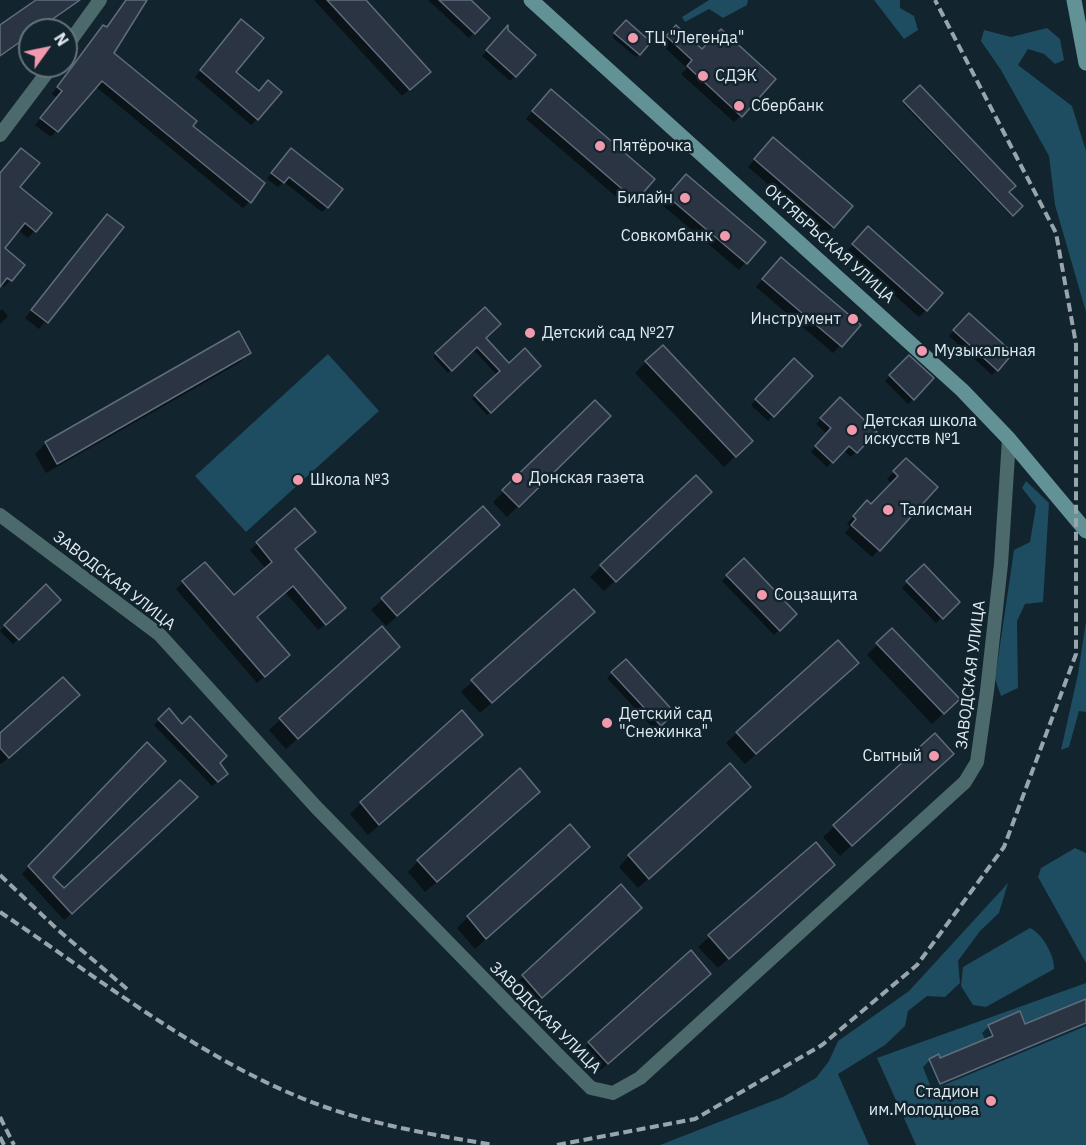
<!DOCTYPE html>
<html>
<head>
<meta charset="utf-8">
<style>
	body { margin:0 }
	#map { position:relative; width:1086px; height:1145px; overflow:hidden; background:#12242d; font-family:"IBM Plex Sans",sans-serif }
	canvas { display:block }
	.north { position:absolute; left:18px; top:18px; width:60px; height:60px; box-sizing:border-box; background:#12242d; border:2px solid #64747b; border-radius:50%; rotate:57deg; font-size:16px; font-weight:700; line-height:24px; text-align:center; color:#e0ebf1 }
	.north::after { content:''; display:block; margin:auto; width:21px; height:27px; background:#f29aad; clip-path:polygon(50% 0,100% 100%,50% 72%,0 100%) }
</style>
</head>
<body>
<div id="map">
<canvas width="1086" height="1145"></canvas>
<div class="north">N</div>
</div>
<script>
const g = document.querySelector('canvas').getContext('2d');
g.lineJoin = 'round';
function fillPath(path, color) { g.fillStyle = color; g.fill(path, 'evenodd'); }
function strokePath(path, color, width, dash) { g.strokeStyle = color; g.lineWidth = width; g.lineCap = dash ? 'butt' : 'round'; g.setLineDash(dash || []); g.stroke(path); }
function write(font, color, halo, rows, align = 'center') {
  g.font = font + ' "IBM Plex Sans",sans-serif'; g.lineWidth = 5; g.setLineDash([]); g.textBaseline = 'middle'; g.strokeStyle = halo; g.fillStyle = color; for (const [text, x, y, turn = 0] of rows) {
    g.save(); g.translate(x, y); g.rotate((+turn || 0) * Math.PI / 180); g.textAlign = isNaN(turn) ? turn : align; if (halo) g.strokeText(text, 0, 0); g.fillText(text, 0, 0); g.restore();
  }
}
const green = new Path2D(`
	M709,0H748L747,5L723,18L709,9L685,22L682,17Z
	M874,0H900V8L914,16L918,30L904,39Z
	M1047,28L1060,39L1064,60L1055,64L1044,54L1028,49L1018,65L1072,106L1086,151V312L1055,205L1049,156L1001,70L981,41L984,30L1011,37Z
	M328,354L379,411L246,532L195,476Z
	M1026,481L1049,503L1043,602L1025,604L1017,621L1018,688L1001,696L995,679L1014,550L1030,542L1036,506L1022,488Z
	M1086,621V712L1079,711L1069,747L1061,750L1078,674Z
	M1075,848L1086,853V963L1038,877L1041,868Z
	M1008,883L999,913L980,931L958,961L960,983L945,997L927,996L908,1011L905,1026L885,1045L838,1074L869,1145H660L783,1097L816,1078L829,1061L838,1041L909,991Z
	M1030,928C1042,933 1055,956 1054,969L986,1007L973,1005L961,986L963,967Z
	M1086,983V1145H916L877,1058Z`);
const shadow = new Path2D(`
	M38,0H78L39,30H30V36L0,57V27Z
	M126,0H138L112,53L191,126L249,202L243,208L95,86L51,137L35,125L57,98L52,94L97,33L103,27L106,28Z
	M314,0H355L422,79L402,96Z
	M428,0H468L488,18L469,38Z
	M626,22L649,42L636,57L612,37Z
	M676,27L741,116L734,122L681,74L687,68L661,44Z
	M235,28L234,72L258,92L257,119L251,125L195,77Z
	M506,30L534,55L510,81L482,56Z
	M920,87L1021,206L1011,216L903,104Z
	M544,98L635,200L628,207L526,119Z
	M766,147L833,227L826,234L748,167Z
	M21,150L18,187L50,213L28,238L18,230L3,248L23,265L4,287L0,285V173Z
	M286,155L327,207L322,212L284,182L278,187L267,179Z
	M679,183L764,242L739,270L661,204Z
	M107,216L122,227L39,329L25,318Z
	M868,228L926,310L919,317L846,252Z
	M774,266L858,326L833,353L756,287Z
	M2,309L8,316L0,324V311Z
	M485,309L484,338L509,365H539L487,415L472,399L497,375L473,349L448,373L433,357Z
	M969,315L1011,353L992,375L949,336Z
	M250,352L239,363L46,473L35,454L46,443Z
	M909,357L932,378L908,404L885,381Z
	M794,360L811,376L768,421L751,405Z
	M646,362L751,441L724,467L635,373Z
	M840,399L875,432L851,457L843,450L827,467L811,452L827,434L816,424Z
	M595,402L609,416L507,517L493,502Z
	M906,460L936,487L872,557L845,533L850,527L847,524L860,509L871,506L892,484L887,479Z
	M699,502L604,591L590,577L601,566Z
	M483,508L487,536L386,626L371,610Z
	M295,510L294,550L337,615L318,630L285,592L256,618L281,662L257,683L176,589L183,582L234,597L266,569L250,550Z
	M744,560L795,614L774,635L722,581Z
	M924,566L958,602L936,623L902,588Z
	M46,586L59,600L13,644L0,631Z
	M574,591L582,623L480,713L461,692Z
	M381,629L387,658L286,749L269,730Z
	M892,630L958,699L932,724L867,655Z
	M626,661L673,713L655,730L607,678Z
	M846,674L745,764L726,743L737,733Z
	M71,702L1,764L0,763V735Z
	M169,710L218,763L221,779L212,786L154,725Z
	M935,735L941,765L840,856L823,837Z
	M147,744L51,877L64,890L189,804L64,920L22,874Z
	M470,745L368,835L350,814L361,803Z
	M738,798L638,888L619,867L629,856Z
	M527,802L425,892L408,872L418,861Z
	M815,844L822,875L718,968L698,947Z
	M577,857L475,949L457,928L468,917Z
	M621,886L629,918L530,1008L512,987Z
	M698,985L596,1074L579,1054L589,1043Z
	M1086,1000V1026L932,1090L923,1067L930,1060H940L986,1041L982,1033L989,1026H1025Z`);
const building = new Path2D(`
	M36,0H80L37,30H30V35L0,56V25Z
	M126,0H147L114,53L197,121L193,126L265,183L251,203L102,81L58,132L40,118L62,91L57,87L103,25L107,27Z
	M327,0H366L431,72L410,90Z
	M439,0H471L490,18L475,34Z
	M241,19L264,38L236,72L259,91L268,80L282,92L258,120L200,70Z
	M626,20L651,42L640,55L614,33Z
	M508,25V30L536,55L516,77L486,50Z
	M676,25L702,49L721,29L776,79L742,117L687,66L692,60L666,36Z
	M920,85L1016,186L1009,192L1023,206L1013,216L903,101Z
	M551,89L655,179L636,201L532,111Z
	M773,137L853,206L834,228L754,159Z
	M21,148L40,163L20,187L52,213L36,232L25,223L5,248L25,265L12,281L7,278L0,287V173Z
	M291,148L343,189L328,208L289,177L284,183L271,173Z
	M686,174L766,242L747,264L667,196Z
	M107,214L124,227L48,323L31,310Z
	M868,226L943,293L927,311L852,244Z
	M781,257L861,325L842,347L762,279Z
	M485,307L501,324L486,338L509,363L525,348L541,366L491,413L474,395L500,371L477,347L452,371L435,353Z
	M969,313L1013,353L998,371L953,330Z
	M239,331L251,353L57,464L45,442Z
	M663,345L753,441L736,457L645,361Z
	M909,355L934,378L914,400L889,375Z
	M794,358L813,376L774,417L755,399Z
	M840,397L877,432L857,453L849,446L833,463L815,446L831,428L820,418Z
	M595,400L611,416L519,507L502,490Z
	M906,458L938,487L880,551L851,525L856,519L853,516L867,500L871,504L898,476L893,471Z
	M696,475L712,492L616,582L600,565Z
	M483,506L500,525L397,616L381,598Z
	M295,508L316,532L295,549L346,608L326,625L293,586L257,617L290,655L265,677L182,581L205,562L234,595L272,562L256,542Z
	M744,558L797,614L780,631L726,575Z
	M924,564L960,602L943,619L906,581Z
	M46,584L61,600L19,640L4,625Z
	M574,589L595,612L492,703L471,680Z
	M382,626L400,647L298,739L279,718Z
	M892,628L960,699L944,714L876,643Z
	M838,640L859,663L756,754L736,732Z
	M626,659L675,713L661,726L611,672Z
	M63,677L80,695L9,758L0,748V733Z
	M169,708L182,724L190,716L227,756L220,763L228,774L218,782L158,719Z
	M462,710L483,735L379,825L360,802Z
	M935,733L954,754L852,846L833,825Z
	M147,742L166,761L53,877L64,888L180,780L198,797L72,914L28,866Z
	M730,763L751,787L649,879L628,855Z
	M520,768L540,792L437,882L417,860Z
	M570,824L590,847L486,939L467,916Z
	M816,842L835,865L729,959L708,935Z
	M621,884L642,908L542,998L522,975Z
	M691,950L711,974L608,1064L588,1042Z
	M1086,999V1023L940,1084L929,1059L939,1054L940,1058L993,1036L988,1025L1020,1011L1025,1024Z`);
const minor = new Path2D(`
	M66,47L100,0
	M0,135L52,66
	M0,515L160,635L315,806L557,1054L591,1088L613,1093L640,1078L965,782L977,762L987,691L1001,564L1009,439`);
const secondary = new Path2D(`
	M531,0L962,390L1009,439L1086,531
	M1074,0L1086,63`);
const rail = new Path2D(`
	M0,875L57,929L127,989
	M0,912C94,975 194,1054 299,1097C361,1123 428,1134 494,1145
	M0,1117L14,1145
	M0,1137L4,1145
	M557,1145L695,1119L822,1045L917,965L1004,847L1076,654V344L1056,233L935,0`);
const markers = [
	[633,38,6,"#f29aad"],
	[703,76,6,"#f29aad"],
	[739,106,6,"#f29aad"],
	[600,146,6,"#f29aad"],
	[685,198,6,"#f29aad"],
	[725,236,6,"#f29aad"],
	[853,319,6,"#f29aad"],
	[530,333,6,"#f29aad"],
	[922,351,6,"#f29aad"],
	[852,430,6,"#f29aad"],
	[517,478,6,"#f29aad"],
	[298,480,6,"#f29aad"],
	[888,510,6,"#f29aad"],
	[762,595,6,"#f29aad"],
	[607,723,6,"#f29aad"],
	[934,756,6,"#f29aad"],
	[991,1101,6,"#f29aad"]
];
const poiNames = [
	["ТЦ \"Легенда\"",645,38],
	["СДЭК",715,76],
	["Сбербанк",751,106],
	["Пятёрочка",612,146],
	["Билайн",673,198,"right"],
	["Совкомбанк",713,236,"right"],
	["Инструмент",841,319,"right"],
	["Детский сад №27",542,333],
	["Музыкальная",934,351],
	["Детская школа",864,421],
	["искусств №1",864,439],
	["Донская газета",529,478],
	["Школа №3",310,480],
	["Талисман",900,510],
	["Соцзащита",774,595],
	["Детский сад",619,714],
	["\"Снежинка\"",619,732],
	["Сытный",922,756,"right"],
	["Стадион",979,1092,"right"],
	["им.Молодцова",979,1110,"right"]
];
const streetNames = [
	["ОКТЯБРЬСКАЯ УЛИЦА",829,244,42],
	["ЗАВОДСКАЯ УЛИЦА",114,581,38],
	["ЗАВОДСКАЯ УЛИЦА",971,675,-83],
	["ЗАВОДСКАЯ УЛИЦА",545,1018,45]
];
fillPath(green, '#1e4c60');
fillPath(shadow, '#0007');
fillPath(building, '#2a3443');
strokePath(building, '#616d7d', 1.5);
strokePath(minor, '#4c696c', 14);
strokePath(secondary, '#629196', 15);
strokePath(rail, '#98a5ac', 4, [9, 4.5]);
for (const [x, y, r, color] of markers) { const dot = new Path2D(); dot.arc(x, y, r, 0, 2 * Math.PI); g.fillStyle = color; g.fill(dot); strokePath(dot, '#12242d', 2); }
write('16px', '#e0ebf1', '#12242d', poiNames, 'left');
write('16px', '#e0ebf1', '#12242d', streetNames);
</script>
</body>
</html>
